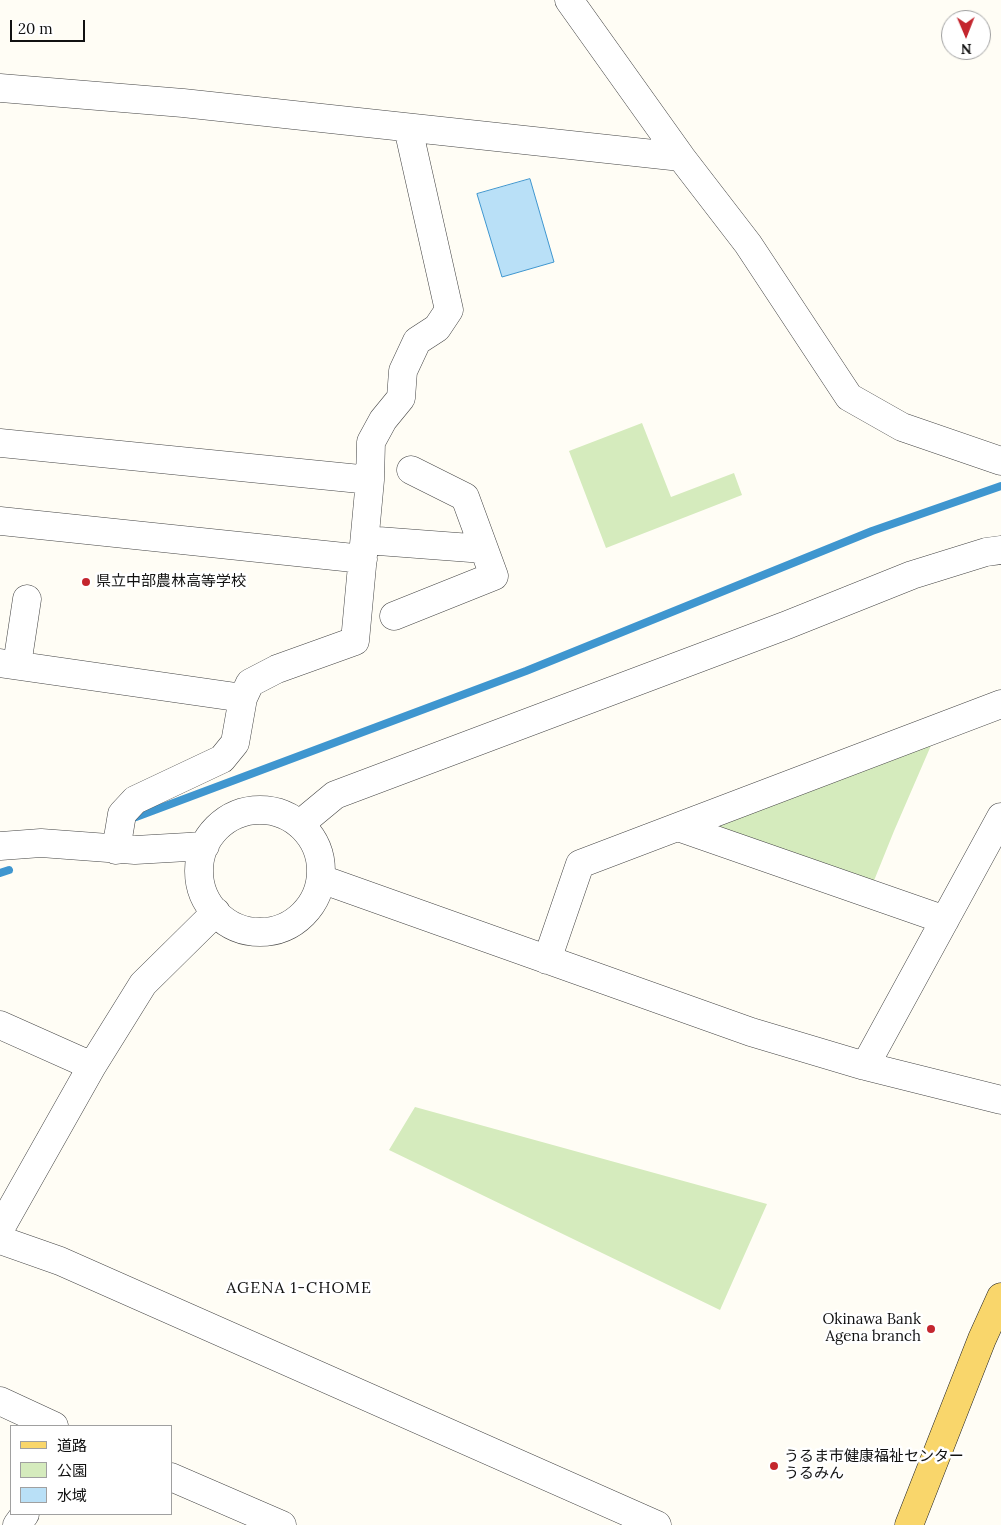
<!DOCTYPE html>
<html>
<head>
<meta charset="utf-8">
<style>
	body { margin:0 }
	#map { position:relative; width:1001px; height:1525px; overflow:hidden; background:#fffdf5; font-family:Lora,"Noto Sans JP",serif }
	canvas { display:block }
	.legend { position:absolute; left:10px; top:1425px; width:162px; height:90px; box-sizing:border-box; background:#fff; border:1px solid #a0a0a0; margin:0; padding:6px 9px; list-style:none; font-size:15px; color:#111 }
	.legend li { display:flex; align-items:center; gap:10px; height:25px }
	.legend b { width:25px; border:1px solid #a0a0a0 }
	.north { position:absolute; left:941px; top:10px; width:50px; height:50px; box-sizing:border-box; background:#fff; border:1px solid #a0a0a0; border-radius:50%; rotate:179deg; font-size:14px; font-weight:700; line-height:20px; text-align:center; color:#111 }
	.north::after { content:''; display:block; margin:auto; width:18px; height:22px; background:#c4262e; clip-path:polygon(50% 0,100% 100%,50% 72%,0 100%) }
	.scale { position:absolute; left:10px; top:20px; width:75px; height:22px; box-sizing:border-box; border:2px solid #111; border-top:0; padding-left:6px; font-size:15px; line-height:18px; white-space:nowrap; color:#111; -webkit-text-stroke:4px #fff; paint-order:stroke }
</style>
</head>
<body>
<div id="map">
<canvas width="1001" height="1525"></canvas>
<ul class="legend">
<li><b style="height:6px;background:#f9d66b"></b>道路</li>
<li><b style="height:14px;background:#d5ebbd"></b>公園</li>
<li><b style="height:14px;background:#b9e0f7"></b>水域</li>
</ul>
<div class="north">N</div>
<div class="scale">20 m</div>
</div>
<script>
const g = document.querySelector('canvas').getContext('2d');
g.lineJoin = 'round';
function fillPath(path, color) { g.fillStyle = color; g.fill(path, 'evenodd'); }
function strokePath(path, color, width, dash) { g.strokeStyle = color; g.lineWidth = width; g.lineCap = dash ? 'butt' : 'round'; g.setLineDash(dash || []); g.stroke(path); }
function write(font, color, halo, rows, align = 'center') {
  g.font = font + ' Lora,"Noto Sans JP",serif'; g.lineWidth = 5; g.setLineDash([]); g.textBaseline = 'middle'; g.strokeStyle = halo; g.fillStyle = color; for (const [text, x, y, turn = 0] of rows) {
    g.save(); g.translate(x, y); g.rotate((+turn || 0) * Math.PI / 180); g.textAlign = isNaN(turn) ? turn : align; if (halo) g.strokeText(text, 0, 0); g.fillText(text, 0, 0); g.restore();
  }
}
const green = new Path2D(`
	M642,423L671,497L734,473L742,495L606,548L569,451Z
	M939,727L894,831L869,893L678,827Z
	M415,1107L767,1204L720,1310L389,1150Z`);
const water = new Path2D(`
	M530,179L554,262L502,277L477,194Z`);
const stream = new Path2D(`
	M136,817L526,671L872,531L1001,486
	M0,873L9,870`);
const minor = new Path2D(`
	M569,0L681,157L748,244L849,397L902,427L1001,461
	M0,88L183,103L681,157
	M0,443L370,480
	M0,521L363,559
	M365,540L484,549
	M394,616L494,576L465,497L411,470
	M0,663L243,698L250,683L277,669L355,641L370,480L371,442L383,420L401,398L403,371L417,341L437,328L449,310L408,128
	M17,665L27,599
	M199 871a61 61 0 1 1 122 0a61 61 0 1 1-122 0Z
	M300,824L335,795L787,625L912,575L986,552L1001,550
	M678,827L945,920
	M0,846L41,843L135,850L205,846
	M116,850L122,814L135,800L222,759L235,743L243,698
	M321,879L751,1032L865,1066L1001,1100
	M547,960L580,864L1001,704
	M0,1025L92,1066
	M865,1066L1001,817
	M0,1229L92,1066L143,984L216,912
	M0,1240L60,1261L657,1525
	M0,1401L54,1426
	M171,1477L282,1525
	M17,1525L25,1514`);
const major = new Path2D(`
	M909,1525L982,1339L1001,1297`);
const markers = [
	[86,582,5,"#c4262e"],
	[931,1329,5,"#c4262e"],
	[774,1466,5,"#c4262e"]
];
const poiNames = [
	["県立中部農林高等学校",96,582],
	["Okinawa Bank",921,1320,"right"],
	["Agena branch",921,1337,"right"],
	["うるま市健康福祉センター",784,1457],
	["うるみん",784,1474]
];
const neighbourhoodNames = [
	["AGENA 1-CHOME",299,1288]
];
fillPath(green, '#d5ebbd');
fillPath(water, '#b9e0f7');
strokePath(water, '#3f96cf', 1);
strokePath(stream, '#3f96cf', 8);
strokePath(minor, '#444', 29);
strokePath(major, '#222', 29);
strokePath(minor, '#fff', 28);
strokePath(major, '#f9d66b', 28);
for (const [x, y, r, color] of markers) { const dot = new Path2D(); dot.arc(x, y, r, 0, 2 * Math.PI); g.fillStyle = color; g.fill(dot); strokePath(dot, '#fff', 2); }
write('15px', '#111', '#fff', poiNames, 'left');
g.letterSpacing = '1px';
write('16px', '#111', '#fff', neighbourhoodNames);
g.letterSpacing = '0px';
</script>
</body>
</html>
